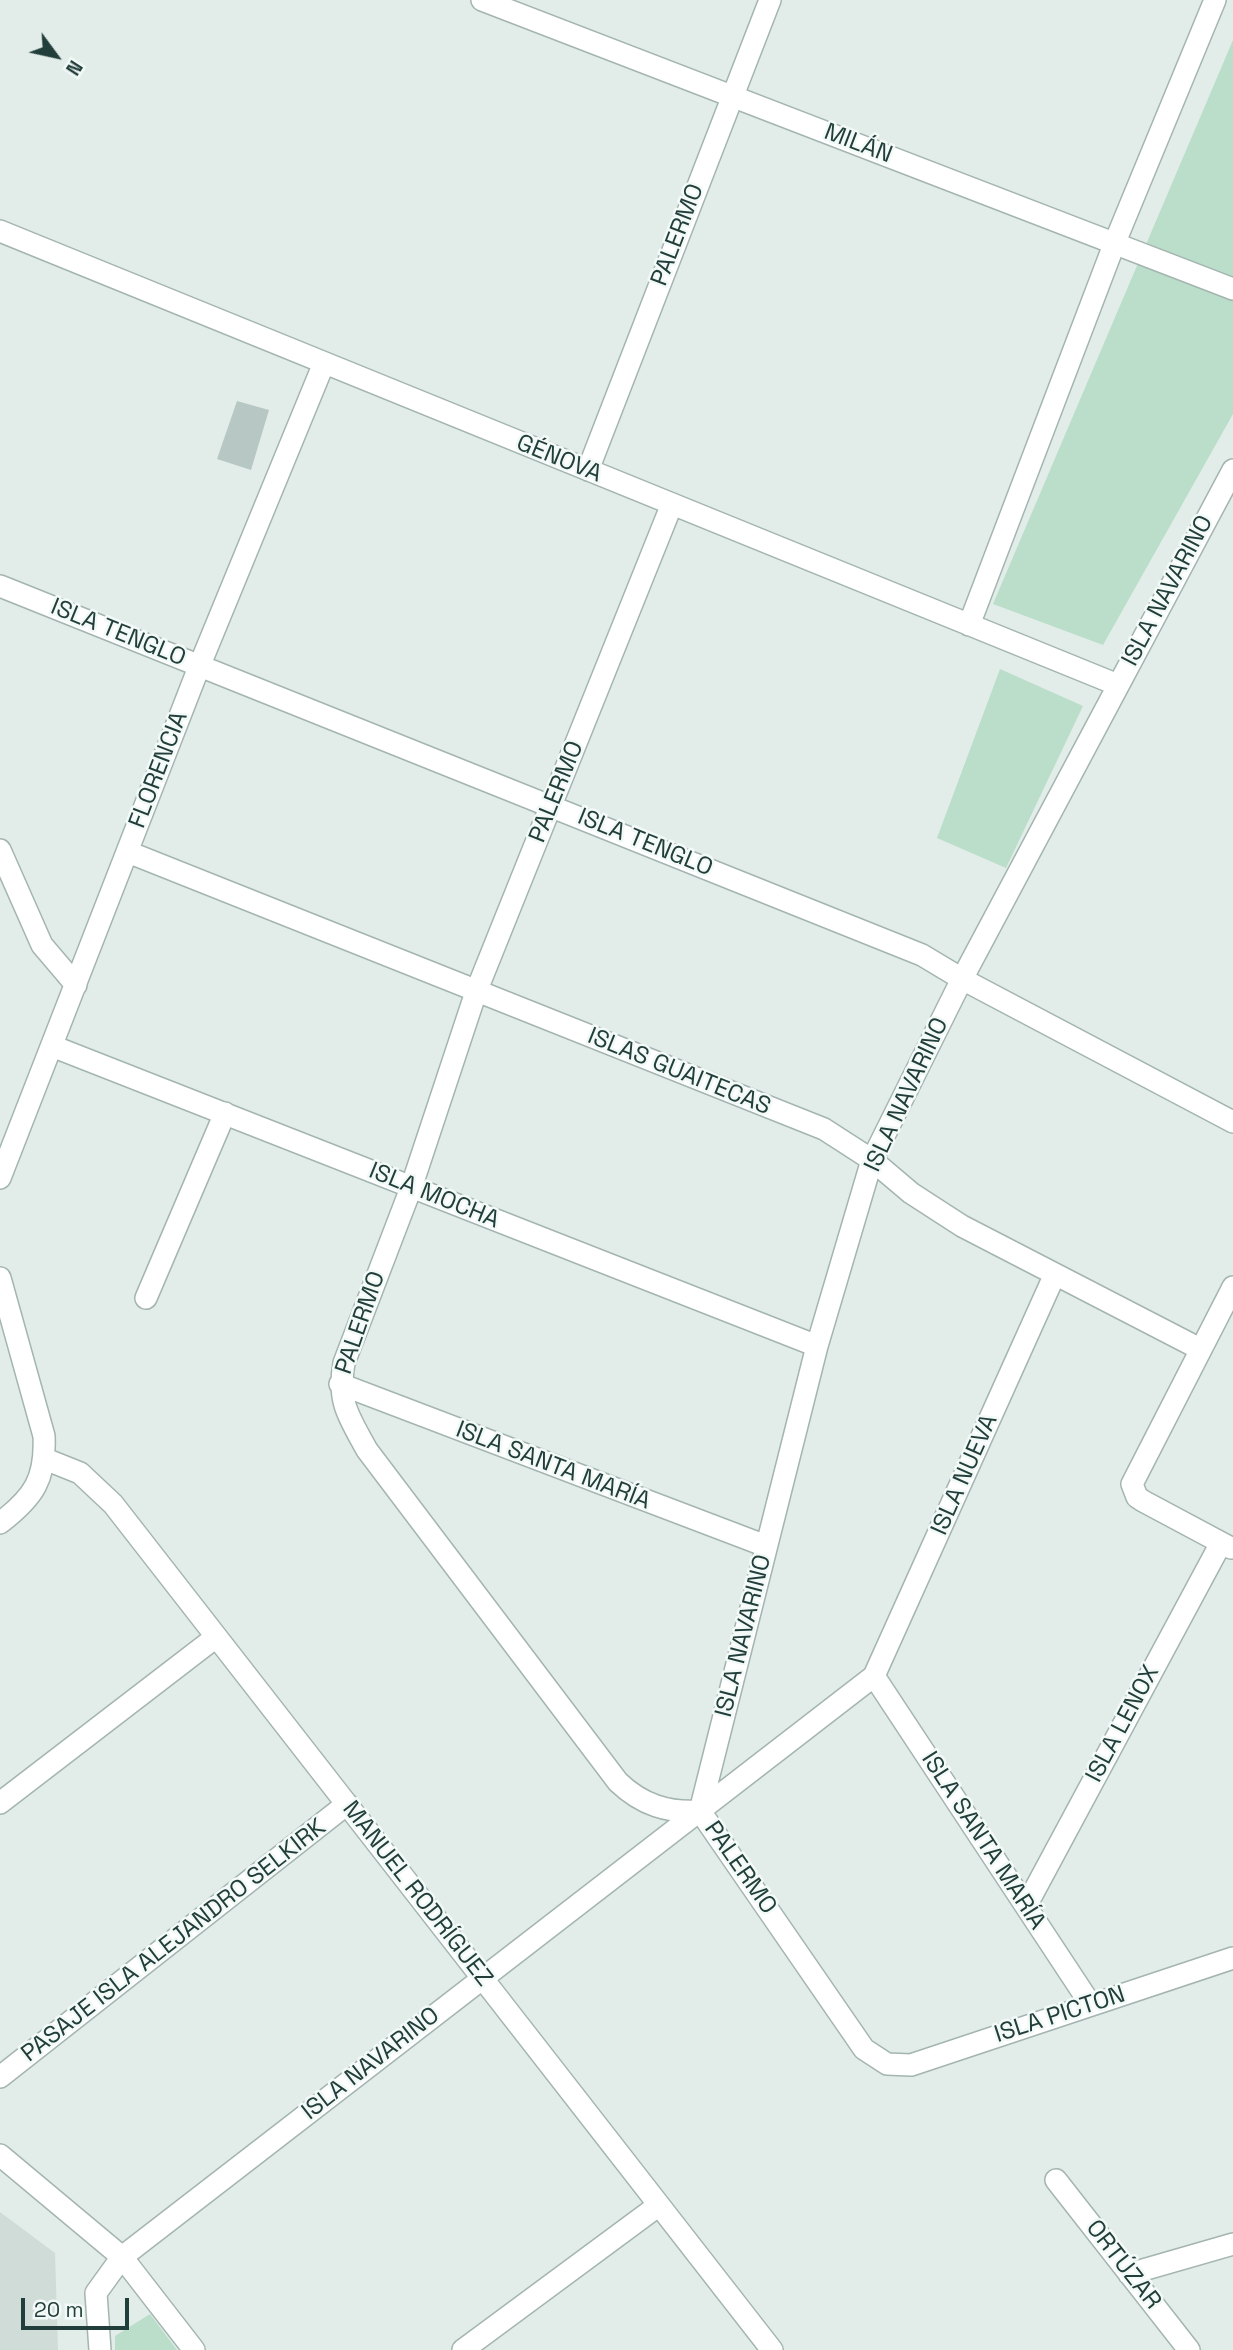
<!DOCTYPE html>
<html>
<head>
<meta charset="utf-8">
<style>
	body { margin:0 }
	#map { position:relative; width:1233px; height:2350px; overflow:hidden; background:#e2ede9; font-family:"Space Grotesk",sans-serif }
	canvas { display:block }
	.north { position:absolute; left:21px; top:21px; width:70px; height:70px; -webkit-text-stroke:5px #f2f9f7; paint-order:stroke; rotate:123deg; font-size:19px; font-weight:700; line-height:28px; text-align:center; color:#213e3a }
	.north::after { content:''; display:block; margin:auto; width:24px; height:32px; background:#213e3a; clip-path:polygon(50% 0,100% 100%,50% 72%,0 100%) }
	.scale { position:absolute; left:21px; top:2298px; width:108px; height:32px; box-sizing:border-box; border:4px solid #213e3a; border-top:0; padding-left:9px; font-size:21px; line-height:24px; white-space:nowrap; color:#213e3a; -webkit-text-stroke:5px #f2f9f7; paint-order:stroke }
</style>
</head>
<body>
<div id="map">
<canvas width="1233" height="2350"></canvas>
<div class="north">N</div>
<div class="scale">20 m</div>
</div>
<script>
const g = document.querySelector('canvas').getContext('2d');
g.lineJoin = 'round';
function fillPath(path, color) { g.fillStyle = color; g.fill(path, 'evenodd'); }
function strokePath(path, color, width, dash) { g.strokeStyle = color; g.lineWidth = width; g.lineCap = dash ? 'butt' : 'round'; g.setLineDash(dash || []); g.stroke(path); }
function write(font, color, halo, rows, align = 'center') {
  g.font = font + ' "Space Grotesk",sans-serif'; g.lineWidth = 5; g.setLineDash([]); g.textBaseline = 'middle'; g.strokeStyle = halo; g.fillStyle = color; for (const [text, x, y, turn = 0] of rows) {
    g.save(); g.translate(x, y); g.rotate((+turn || 0) * Math.PI / 180); g.textAlign = isNaN(turn) ? turn : align; if (halo) g.strokeText(text, 0, 0); g.fillText(text, 0, 0); g.restore();
  }
}
const built = new Path2D(`
	M0,2212L55,2253L58,2350H0Z`);
const green = new Path2D(`
	M1233,40V414L1103,645L993,604Z
	M1000,669L1083,706L1006,868L937,838Z
	M150,2314L177,2350H115V2336Z`);
const building = new Path2D(`
	M237,401L269,410L251,470L217,459Z`);
const minor = new Path2D(`
	M482,0L1233,289
	M0,231L1118,685
	M588,470L770,0
	M672,504L476,992L411,1188L344,1363C337,1402 349,1417 367,1450L618,1782C642,1805 668,1813 700,1811
	M0,586L922,955L962,979L1233,1122
	M969,625L1115,242L1215,0
	M0,850L42,945L76,985
	M128,852L824,1129L872,1160L911,1193L962,1226L1200,1349
	M52,1046L817,1346
	M0,1178L199,667L324,363
	M0,1278L44,1436C46,1479 34,1497 0,1523
	M146,1298L225,1113
	M340,1384L766,1546
	M45,1459L80,1473L113,1504L772,2350
	M1231,1548L1143,1501L1137,1497L1132,1484L1233,1287
	M874,1676L1091,2005
	M0,1803L216,1637
	M700,1811L817,1346L872,1160L962,979L1233,470
	M700,1811L864,2049L887,2064L911,2065L1233,1958
	M1026,1906L1221,1543
	M0,2077L347,1804
	M0,2155L122,2257L194,2350
	M1056,2180L1189,2350
	M1129,2274L1233,2244
	M100,2350L96,2293L122,2257L874,1676L1055,1274
	M463,2350L659,2205`);
const streetNames = [
	["MILÁN",858,144,21],
	["PALERMO",678,235,-69],
	["GÉNOVA",559,459,22],
	["ISLA NAVARINO",1168,591,-62],
	["ISLA TENGLO",118,633,22],
	["FLORENCIA",159,770,-69],
	["PALERMO",557,792,-68],
	["ISLA TENGLO",645,843,22],
	["ISLAS GUAITECAS",679,1072,22],
	["ISLA NAVARINO",907,1095,-65],
	["ISLA MOCHA",434,1196,22],
	["PALERMO",361,1323,-71],
	["ISLA SANTA MARÍA",553,1466,21],
	["ISLA NUEVA",965,1475,-66],
	["ISLA NAVARINO",744,1636,-76],
	["ISLA LENOX",1123,1724,-62],
	["ISLA SANTA MARÍA",983,1841,57],
	["PALERMO",740,1868,55],
	["MANUEL RODRÍGUEZ",417,1894,52],
	["PASAJE ISLA ALEJANDRO SELKIRK",174,1941,-38],
	["ISLA PICTON",1060,2015,-18],
	["ISLA NAVARINO",371,2064,-38],
	["ORTÚZAR",1123,2265,52]
];
fillPath(built, '#d0dcd8');
fillPath(green, '#badec9');
fillPath(building, '#b7c7c3');
strokePath(minor, '#a4b5b1', 24);
strokePath(minor, '#fff', 21);
write('24px', '#213e3a', '#f2f9f7', streetNames);
</script>
</body>
</html>
